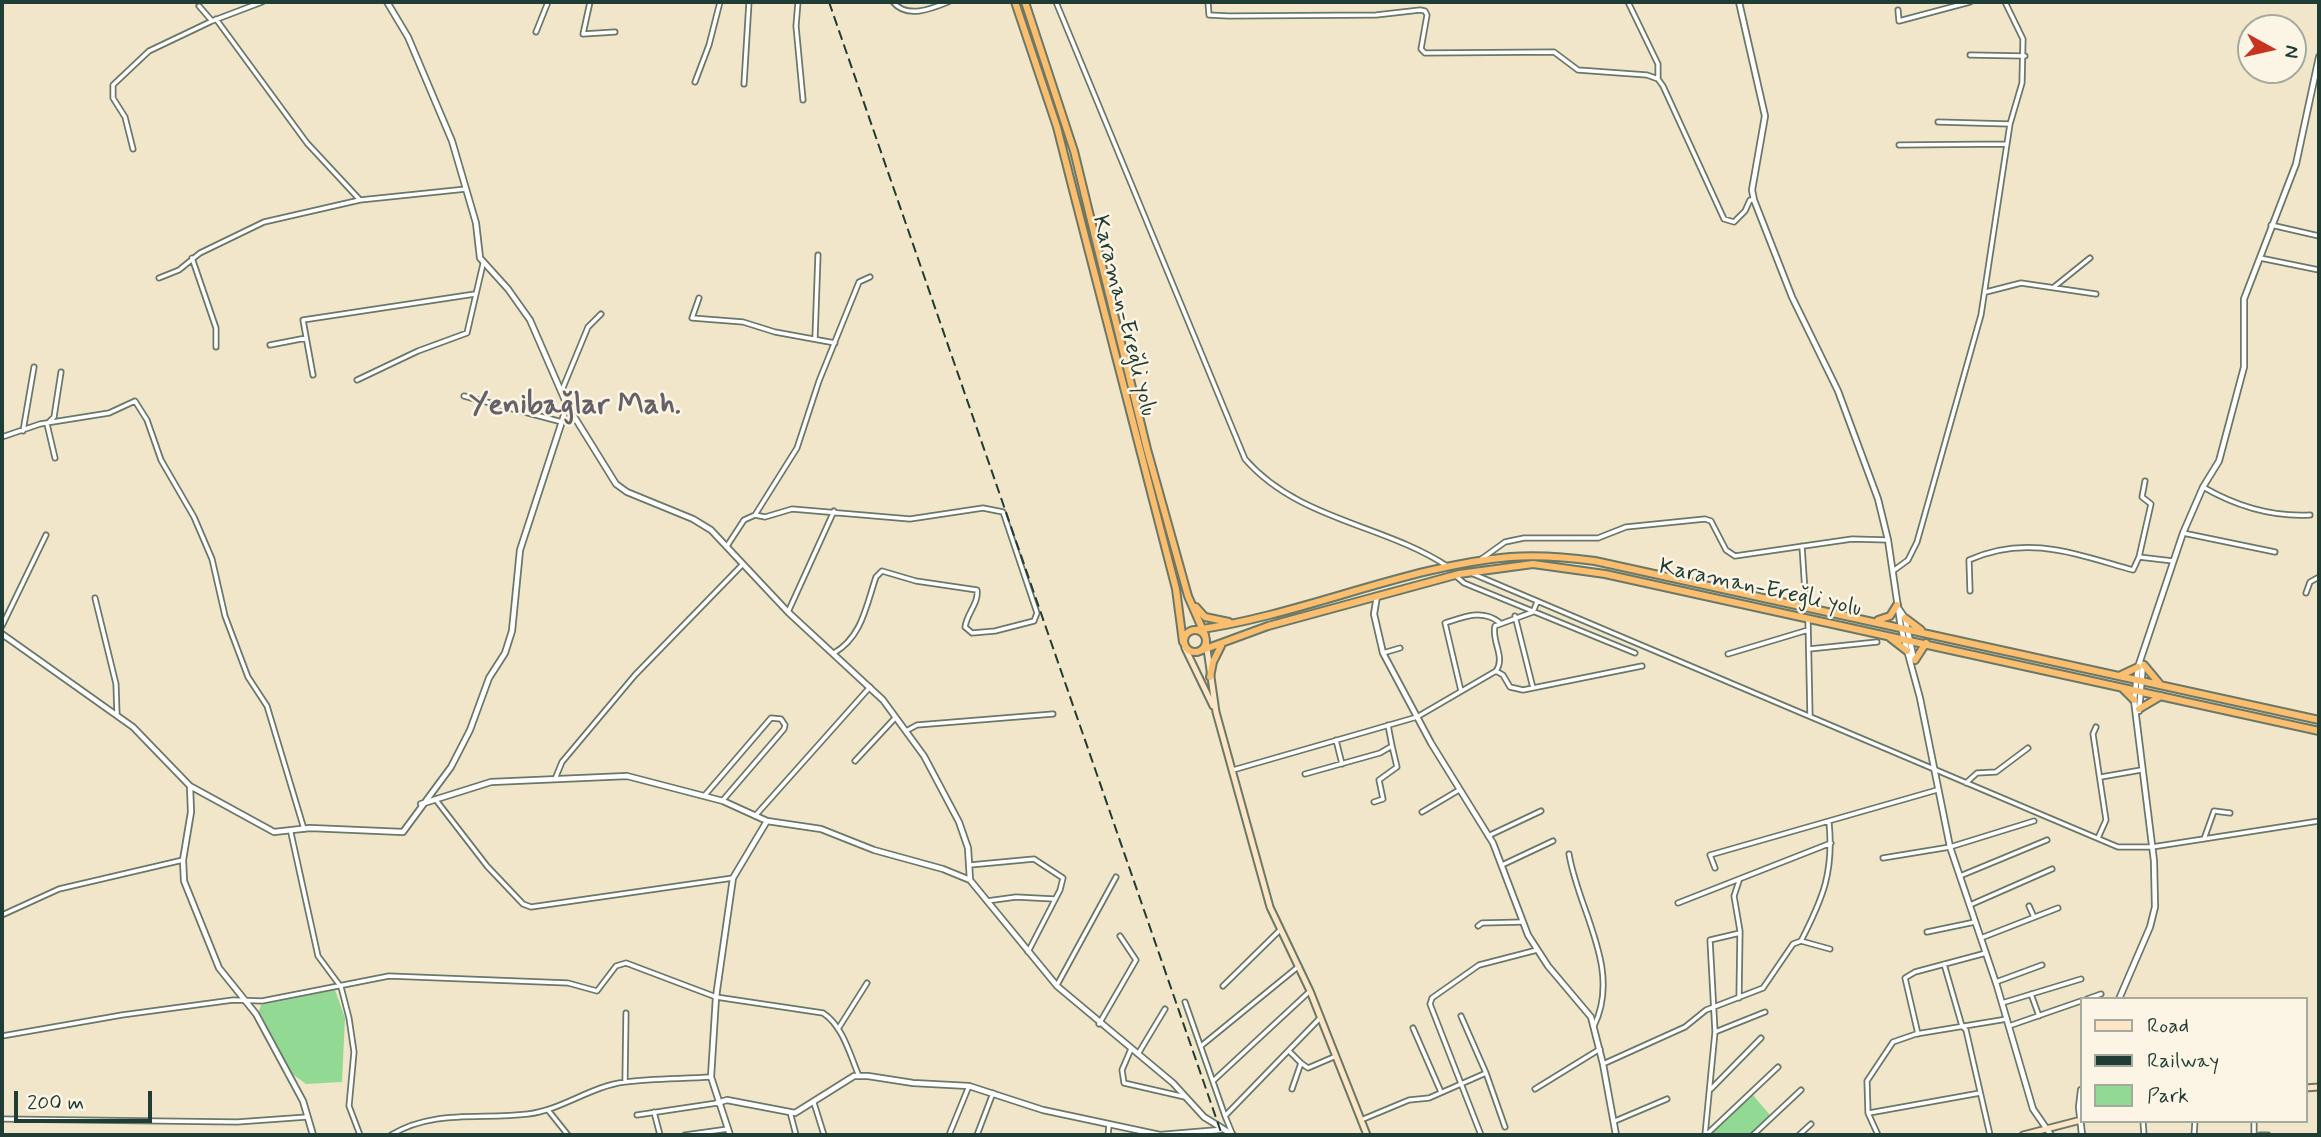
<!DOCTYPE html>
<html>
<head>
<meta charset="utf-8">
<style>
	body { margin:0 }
	#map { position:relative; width:2321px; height:1137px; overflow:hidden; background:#f2e6ca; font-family:Mynerve,sans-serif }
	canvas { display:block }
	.frame { position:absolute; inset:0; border:4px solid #1f3d34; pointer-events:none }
	.legend { position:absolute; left:2080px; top:997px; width:228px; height:126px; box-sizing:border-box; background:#fcf5e5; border:2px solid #a4ab9e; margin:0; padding:9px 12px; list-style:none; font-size:21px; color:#1f3d34 }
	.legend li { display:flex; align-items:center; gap:14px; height:35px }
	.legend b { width:35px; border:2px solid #a4ab9e }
	.north { position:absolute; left:2237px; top:14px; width:70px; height:70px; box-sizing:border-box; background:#fcf5e5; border:2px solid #a4ab9e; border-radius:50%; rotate:98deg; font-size:19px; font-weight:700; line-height:28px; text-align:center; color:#1f3d34 }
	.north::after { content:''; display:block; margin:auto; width:24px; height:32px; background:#c8321e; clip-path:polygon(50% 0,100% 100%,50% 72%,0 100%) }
	.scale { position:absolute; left:14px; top:1091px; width:138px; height:32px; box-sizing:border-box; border:4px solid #1f3d34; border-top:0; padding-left:9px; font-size:21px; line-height:24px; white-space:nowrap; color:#1f3d34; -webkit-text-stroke:5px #fcf5e5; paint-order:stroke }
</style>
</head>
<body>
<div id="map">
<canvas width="2321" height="1137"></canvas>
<div class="frame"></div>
<ul class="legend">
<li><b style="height:9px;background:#fde5c5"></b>Road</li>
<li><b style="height:9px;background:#1f3d34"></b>Railway</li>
<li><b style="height:19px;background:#92d994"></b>Park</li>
</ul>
<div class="north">N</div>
<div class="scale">200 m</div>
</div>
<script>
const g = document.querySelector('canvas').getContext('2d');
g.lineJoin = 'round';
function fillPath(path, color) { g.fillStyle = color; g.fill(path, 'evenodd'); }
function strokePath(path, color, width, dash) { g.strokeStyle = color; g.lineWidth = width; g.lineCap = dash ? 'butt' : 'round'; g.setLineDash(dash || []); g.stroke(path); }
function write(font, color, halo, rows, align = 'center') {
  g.font = font + ' Mynerve,sans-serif'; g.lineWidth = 5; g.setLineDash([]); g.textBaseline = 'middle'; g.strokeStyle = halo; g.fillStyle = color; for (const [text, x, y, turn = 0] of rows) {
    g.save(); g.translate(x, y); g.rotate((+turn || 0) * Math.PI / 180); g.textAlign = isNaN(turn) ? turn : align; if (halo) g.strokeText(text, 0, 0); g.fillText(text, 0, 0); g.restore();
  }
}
const green = new Path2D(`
	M335,990L345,1018L342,1082L306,1084L291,1073L259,1011L261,1005Z
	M1753,1095L1770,1115L1750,1135H1709Z`);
const minor = new Path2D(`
	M590,2L583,34L615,32
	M798,2L796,26L803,100
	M893,2C907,19 931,9 948,2
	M1056,2L1245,459C1298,520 1383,524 1447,566
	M1208,2L1209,15L1229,16L1376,15L1420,10L1425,11L1427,15L1421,49L1425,53L1554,52L1578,70L1647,75L1658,79L1663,86L1724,219L1734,222L1745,211L1750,200H1754
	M1628,2L1658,64V79
	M199,6L212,21
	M1898,10L1899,21L1970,2
	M216,19L307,143L360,200
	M536,32L548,2
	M1970,55L2025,56
	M695,82L709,45L720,2
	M744,84L749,2
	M1938,122L2010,124
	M1899,145L2007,144
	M133,149L125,117L113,98V85L149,51L212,21L262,2
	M2271,225L2319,236
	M192,258L216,328V347
	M2260,258L2319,270
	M159,278L179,270L200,253L264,222L360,200L466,189
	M2054,287L2090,258
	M1986,292L2021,283L2096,294
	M699,298L692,318L743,322L775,332L835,343
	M815,338L818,255
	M270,345L306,338
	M313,375L303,320L475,294
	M357,380L418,351L467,333L483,264
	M562,390L588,327L601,314
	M464,396L562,422
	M23,431L34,367
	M2,437L40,424L109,413L135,401L147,420L161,460L194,517L212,559L225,616L248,677L267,706L304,829
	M55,458L47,424L54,417L61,372
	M2203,487C2236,506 2272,517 2310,515
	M755,515L765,517L792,509L910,519L983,508L1003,512L1037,613L1034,621L995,631L972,633L965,627C967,613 979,603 977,590L916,581L882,571L876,577C866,606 862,637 834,653
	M2183,533L2275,552
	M727,546L744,520L755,515L797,448L819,381L859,282L870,277
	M1802,546L1806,607
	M2139,557L2151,504L2142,497L2145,481
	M1480,560L1505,542L1524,538H1598L1626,527L1705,519L1711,521L1726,550L1735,556L1852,539L1888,540
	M1893,571L1908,560L1917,542L1981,315L2010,124L2022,83L2023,39L2005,2
	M1471,573L2118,847H2152L2319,821
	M1456,576L1464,583L1635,653
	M1970,591L1969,560C2027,534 2075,554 2133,570L2139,557L2173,561
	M2306,593L2310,582L2319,577
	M95,598L116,684L117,715
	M788,612L834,511
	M1515,616L1533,688
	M1808,620L1810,716
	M2,626L46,535
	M1809,649L1877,642
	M1383,653L1400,648
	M1728,654L1808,630
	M1496,671L1503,675L1510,687L1523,690L1642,666
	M1461,691L1445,623C1464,617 1482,609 1499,622
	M2096,727L2093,734L2106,820L2098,838
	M906,731L917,725L1053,714
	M1336,740L1342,764
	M855,761L895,718
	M1233,770L1417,717L1496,671C1506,657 1491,641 1495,626L1533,612L1537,602
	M1305,774L1380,753L1392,746L1388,725
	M2101,777L2141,770
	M555,779L562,762L635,675L743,564
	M1966,783L1977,773L1996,772L2028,748
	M705,795L771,718L781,719L785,725L784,729L723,800
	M436,800L487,866L523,904L531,907L733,878
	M1374,802L1383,799L1379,780L1397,767L1392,746
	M1422,812L1459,790
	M755,816L870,687
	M291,833L318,956L341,987L349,1018L354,1052L349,1106L360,1135
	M1488,836L1541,811
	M2204,839L2214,811L2230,813
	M1569,854C1578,910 1622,969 1594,1026
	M1883,858L1950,847L2034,821
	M970,865L1034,859L1063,878L1060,890L1028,952
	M1502,865L1553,841
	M1715,868L1710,855L1937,790
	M1960,876L2047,840
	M1739,881L1734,896L1740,931L1739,998
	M987,901L1016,897L1054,899
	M1678,903L1831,843
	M1970,905L2052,869
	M2029,906L2034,917
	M2,915L59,889L183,860
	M1478,926L1482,923L1523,922
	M1927,932L1975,922
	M1981,938L2058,908
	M1801,941L1830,949
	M1944,964L1962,1026L1966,1030L1990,1135
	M1996,982L2042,965
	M1057,985L1116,877
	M1223,986L1280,930
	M2031,994L2039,1016
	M2087,999L2101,994
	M1185,1002L1225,1116
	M2002,1003L2081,979
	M1461,1016L1486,1073L1505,1127
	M1099,1024L1136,960L1120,936
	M2009,1026L2081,1001
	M1413,1028L1441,1092
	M838,1029L867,983
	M1715,1032L1765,1012
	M1918,1034L1905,978L1915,972L1986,953
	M2,1036L122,1015L233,1000L262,1001L389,976L568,983L597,991L616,966L626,963L716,997L823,1013C843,1026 850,1055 859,1076
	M1201,1046L1299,966
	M1131,1049L1122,1070L1124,1083L1185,1097
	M1290,1052L1301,1063L1292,1089
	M1138,1054L1165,1009
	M1301,1063L1308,1068L1336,1056
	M1603,1064L1685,1027L1706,1010L1763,988L1793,944L1801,941C1823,898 1834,872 1829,822
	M625,1081L626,1013
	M1213,1081L1310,991
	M1535,1089L1600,1049
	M1711,1089L1761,1038
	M814,1103L824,1135
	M548,1110L568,1135
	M654,1112L660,1135
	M790,1112L796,1135
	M1869,1113L1980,1093
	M637,1115L717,1103
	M2,1119L237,1122L307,1117
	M1361,1120L1409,1100L1429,1098L1486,1073
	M1615,1121L1667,1099
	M2143,1121L2144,1135
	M2254,1121V1135
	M1232,1133L1225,1116L1321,1017
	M391,1135C434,1109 481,1120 528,1114C562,1110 591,1086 625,1082C652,1078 683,1079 711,1077
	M685,1135L728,1129
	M949,1135L969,1086
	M977,1135L993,1093
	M1108,1135L1109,1125
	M1481,1135L1430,1004L1432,998L1479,965L1537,950
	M1705,1135L1715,1032L1710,940L1740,933
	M1706,1135L1778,1067
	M1753,1135L1801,1090
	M1799,1135L1811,1124
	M1878,1135L1868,1113L1867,1081L1893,1042L1916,1034L2007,1019
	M2194,1135L2195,1121
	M2260,1135H2268`);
const tertiary = new Path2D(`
	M387,2L408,37L452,141L476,223L480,258L508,289L530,320L567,405L616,484L627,492L693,519L711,530L788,612L883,700L924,756L959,822L968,848L970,880
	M1739,2L1765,116L1752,190L1754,200L1792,297L1838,391L1878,499L1888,540L1901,628L1920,698L1950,847L1997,986L2033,1109L2051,1135
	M1377,596L1374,614L1383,653L1431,743L1493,843L1528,935L1548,966L1591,1017L1603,1064L1616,1135
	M1899,609L1905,618L1914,660
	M2,634L133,727L190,786L274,832L310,828L403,832L451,767L470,730L489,678L505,653L512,631L520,550L567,406
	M2139,711L2143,664
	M190,786L191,812L183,860L184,881L219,968L256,1014L303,1101L313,1135
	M421,804L491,782L627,776L723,801L767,821L821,829L874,850L943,869L970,880L1057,986L1173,1083L1204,1117L1233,1135
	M2119,999L2150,927L2155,907L2154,861L2134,700L2138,667L2183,533L2203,487L2219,461L2244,367V299L2296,164L2319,57
	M2081,1090L2079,1107L2082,1135
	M717,1103L727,1100L795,1113L854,1076H868L913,1083L969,1086L1043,1110L1160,1135L1220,1130
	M730,1135L711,1077L716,997L733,878L767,821`);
const secondary = new Path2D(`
	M1206,642L1216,712L1270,907L1310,991L1367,1135
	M1185,648L1213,706
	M2305,1088L2319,1087
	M2023,1135L2081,1120`);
const trunk = new Path2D(`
	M1015,2L1057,127L1072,186L1176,589L1183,642
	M1025,2L1074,151L1147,449L1188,596L1205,635
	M1196,607L1205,617L1229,622
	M1905,618L1921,630
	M1878,620L1890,616L1897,605
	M1184 641a11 11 0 1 1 22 0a11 11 0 1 1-22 0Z
	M1196,630C1302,615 1406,566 1510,557C1539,555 1566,557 1595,561L2319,720
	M1889,637L1907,651
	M1197,652L1268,626L1459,574L1533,564L1605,574L2319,731
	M1915,660L1926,643
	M2144,665L2159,683
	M2121,675L2138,667
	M1210,677L1213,662L1221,646
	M2122,688L2134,700
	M2139,709L2161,696`);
const rail = new Path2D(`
	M829,2L1222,1135`);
const streetNames = [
	["Karaman-Ereğli yolu",1123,316,76],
	["Karaman-Ereğli yolu",1760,589,12]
];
const districtNames = [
	["Yenibağlar Mah.",575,407]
];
fillPath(green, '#92d994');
strokePath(minor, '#697868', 7);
strokePath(tertiary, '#697868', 8);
strokePath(secondary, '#697868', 9);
strokePath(trunk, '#697868', 10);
strokePath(minor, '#fff', 3.5);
strokePath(tertiary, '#fff', 4.5);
strokePath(secondary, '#fde5c5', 5);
strokePath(trunk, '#fbbe6e', 6);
strokePath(rail, '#1f3d34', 2, [10, 5]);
write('23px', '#1f3d34', '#fcf5e5', streetNames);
write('bold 30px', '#646268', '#fcf5e5', districtNames);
</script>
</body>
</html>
